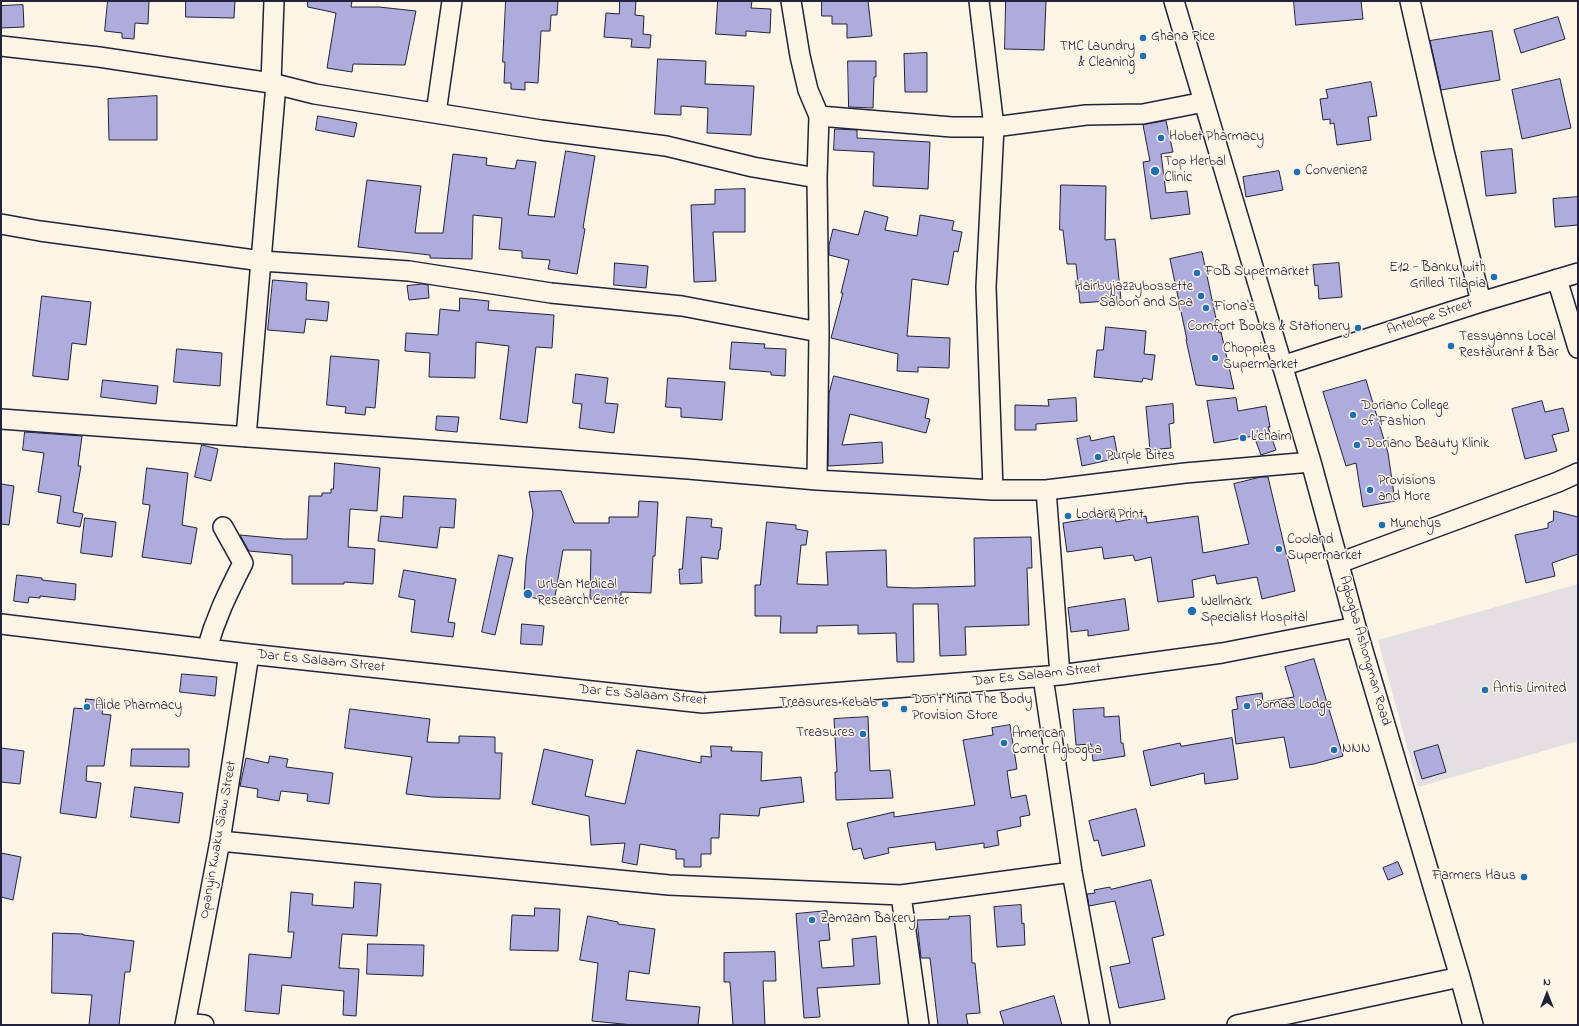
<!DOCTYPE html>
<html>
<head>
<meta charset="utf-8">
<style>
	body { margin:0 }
	#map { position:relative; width:1579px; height:1026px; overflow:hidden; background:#fcf5e5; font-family:"Indie Flower",sans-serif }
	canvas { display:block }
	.frame { position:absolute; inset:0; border:2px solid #22223b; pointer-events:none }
	.north { position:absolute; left:1527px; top:974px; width:40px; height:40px; -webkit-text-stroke:3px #fcf5e5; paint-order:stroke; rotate:0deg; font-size:11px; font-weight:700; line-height:16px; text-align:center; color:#22223b }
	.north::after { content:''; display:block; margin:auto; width:14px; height:18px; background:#22223b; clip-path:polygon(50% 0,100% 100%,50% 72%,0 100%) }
</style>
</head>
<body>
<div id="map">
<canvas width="1579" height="1026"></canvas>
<div class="frame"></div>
<div class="north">N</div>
</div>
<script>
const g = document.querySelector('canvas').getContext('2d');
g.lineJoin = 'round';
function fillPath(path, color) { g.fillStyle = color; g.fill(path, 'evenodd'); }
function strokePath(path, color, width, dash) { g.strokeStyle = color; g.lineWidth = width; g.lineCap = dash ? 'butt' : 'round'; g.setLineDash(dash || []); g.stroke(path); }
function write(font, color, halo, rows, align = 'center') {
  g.font = font + ' "Indie Flower",sans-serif'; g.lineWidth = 3; g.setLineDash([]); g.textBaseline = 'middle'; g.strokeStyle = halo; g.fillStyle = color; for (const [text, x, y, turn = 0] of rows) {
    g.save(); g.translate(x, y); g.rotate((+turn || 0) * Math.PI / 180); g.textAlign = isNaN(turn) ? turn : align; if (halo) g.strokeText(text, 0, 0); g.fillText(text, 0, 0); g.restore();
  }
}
const built = new Path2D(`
	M1578,584V741L1418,787L1378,640Z`);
const building = new Path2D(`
	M108,1H149L148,24L135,23L134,39L122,38V33L105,31Z
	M186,1H235L234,18L186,17Z
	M308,1H352L351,7H379L416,11L405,65L353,64L352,72L327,68L336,13L308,7Z
	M506,1H558L557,15H551L550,31H541L538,83L525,82V90L511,89V83H504L505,62H503Z
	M620,1H636L635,15L644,16L643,34L651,35L650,48L631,47L632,39L604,37L606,13L619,14Z
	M718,1H752L751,8L771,9L770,33L746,31V36L716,34Z
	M822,1H868L872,36L847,38V24H832V16H822Z
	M1006,1H1046L1044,50L1005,49Z
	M1294,1H1361L1363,19L1296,25Z
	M23,5L24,27L1,28V6Z
	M1558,17L1565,39L1521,53L1514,30Z
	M1492,31L1500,80L1441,90L1430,41Z
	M927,53V92H905L904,54Z
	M658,59L706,61L705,84L754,86L751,135L707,133L708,108L681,106V115L655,114Z
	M848,61H876V77H874L873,108L849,107Z
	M1560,79L1571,128L1522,139L1512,90Z
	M1371,82L1377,116L1368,117L1371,140L1337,145L1334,123L1330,124V119L1323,120L1320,99L1328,98L1326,90Z
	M157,96V140H109L108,99Z
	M318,116L357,123L354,137L316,130Z
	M1166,121L1173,152L1161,154L1166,193L1187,191L1190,214L1151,219L1143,162L1150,161L1143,125Z
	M835,129L857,130V138L930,142L928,189L873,186L874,152L834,150Z
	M1512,149L1516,193L1486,196L1481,152Z
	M566,151L595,156L583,228L585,229L577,274L548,269L550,260L522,258V251L499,249L502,218L473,215L472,259L430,258V255L358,247L367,180L421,186L415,233H443L453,154L487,158L486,165L515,169L517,160L536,162L528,215L554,217Z
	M1279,171L1283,190L1246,197L1243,177Z
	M1061,185L1106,186L1105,240L1115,239L1121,300L1080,303L1076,264H1067L1063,230H1060Z
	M745,189V232H713L716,281L694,282L691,205L715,204V190Z
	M1578,197V225L1555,227L1553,199Z
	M865,211L888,217L885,230L917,236L920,215L954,221L952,230L962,232L958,252L954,251L948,285L912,279L907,336L950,338L949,368L918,367V372L897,371L898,354L831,338L843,293H841L849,260L829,255V245L833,229L858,235Z
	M1202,252L1219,333L1221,332L1234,389L1196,385L1186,340H1187L1170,259Z
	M615,263L648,266L646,288L614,285Z
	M1339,263L1342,297L1319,299L1318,285L1315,286L1313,265Z
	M273,280L307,283L306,300L329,302L327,321L306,319L304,333L268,330Z
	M423,284L428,285L429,298L409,300L407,286Z
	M42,296L91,302L86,345L72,343L68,380L33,376Z
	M460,298L489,301L488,310L554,315L552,348L536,347L527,423L500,419L509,346L476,342L475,378L429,377L430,353L405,351L406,333L438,335L440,309L459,311Z
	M1106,327L1146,331L1144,354L1155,355L1152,380L1143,378L1142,382L1094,377L1097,350H1103Z
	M732,342L765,344L764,348L786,349L785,376L771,375V372L730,369Z
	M177,349L222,353L220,386L174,382Z
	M331,356L379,360L375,408L366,407L365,415L345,413L346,407L327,405Z
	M576,374L608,378L605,403L618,404L614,433L579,428L582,404L573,403Z
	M834,376L929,399L925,418L930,419L926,433L850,414L842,445L882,442L883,463L828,466L829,394Z
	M668,378L725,382L722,420L681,417V408L666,407Z
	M103,380L158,386L156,404L101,397Z
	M1366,380L1388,453L1395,501L1363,507L1356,463L1346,466L1323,392Z
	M1076,398L1077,421L1036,424V430H1015V405L1049,406L1048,400Z
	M1236,398L1238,411L1266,406L1270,427H1268L1276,450L1261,455L1254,436L1214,443L1207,401Z
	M1542,401L1545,412L1563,408L1569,431L1552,435L1557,451L1525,459L1512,409Z
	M1173,404L1174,423L1169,424L1171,448L1150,450L1146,407Z
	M437,416L459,417L457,432L436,430Z
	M25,432L82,436L78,466H81L73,512L83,514L80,527L57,523L61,496L38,492L44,453L23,450Z
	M1090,436L1091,441L1114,436L1118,458L1082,466L1077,439Z
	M202,445L218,449L211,481L195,477Z
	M335,463L380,468L377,511L350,509L348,547L375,549L373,584L344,582V584H292V555L249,551L240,535L283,539H307L309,496H322V493H331V489H333Z
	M147,468L188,473L182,525L197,528L191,564L142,557L150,505L143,504Z
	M1261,477H1268L1295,591L1262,599L1257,577L1217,584L1215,575L1192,580L1194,597L1158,602L1151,557L1135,561L1133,555L1104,559L1102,547L1067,552L1063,523L1088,519L1087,513L1114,509L1116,522L1146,516L1147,523L1198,516L1203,553L1249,544L1234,484Z
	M1,484L14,486L9,525L1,524Z
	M561,491L574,523H609V517H638L639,501L658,502L655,556H653L651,593L621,592V600L590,599L591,550H563L554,602L524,596L526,561L533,513L529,492Z
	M404,496L456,499L454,528L440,527L437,548L378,541L381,516L402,518Z
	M1554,511L1578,517V554L1552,563L1555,576L1526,583L1515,535L1548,528V523L1553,521Z
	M687,517L712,519L711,527L722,528L720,550H719L718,559L701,557L702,583L680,584L679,569H682Z
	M85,518L116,522L112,557L81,553Z
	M767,522L796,525V529L808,531L806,545H801L797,584L828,585L826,552L886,550L887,587L914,588L975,586L974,538L1031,537L1032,568H1027L1029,625L965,627L966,655L940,656L938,604H913L914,662H897L896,633L858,634V625L817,626V633H780L781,616H755V585H760Z
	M499,555L513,558L495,635L482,632Z
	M404,570L456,579L448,622L455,623L453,637L411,632L415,600L399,597Z
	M17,575L42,578V580L76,584L75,600L40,596V598L29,597L28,603L14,601Z
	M1125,599L1129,630L1088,636V630L1071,632L1068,608Z
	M522,624L544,626L542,645L521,644Z
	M1314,659L1343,756L1314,764L1290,768L1284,737L1236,744L1232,710L1238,709L1236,697L1262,693L1263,702L1294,697L1285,667Z
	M182,674L217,677L215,696L180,692Z
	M86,699L104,701L102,714L111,715L104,766H87L86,781L101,783L96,818L60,813L74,708L85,709Z
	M1104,708V717L1119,716L1121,743H1123L1125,756L1093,761L1091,744L1076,745L1073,710Z
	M350,709L430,719L427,742L459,743V736L495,737V753H502L500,799L432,797L406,794L412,757L345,748Z
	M868,717L870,771L890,770L893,798L836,800L835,772H837L834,719Z
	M1010,725L1017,769L1007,771L1011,798L1026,795L1030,815L1020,817L1021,826L997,831L999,845L984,848V843L936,850L935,842L888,848L889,853L864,859L861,848L853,850L847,823L894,812V817L975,805L963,740L993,735L992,728Z
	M1232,738L1238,779L1205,784L1204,773L1151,786L1143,751L1180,743L1181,746Z
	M1438,745L1446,772L1422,779L1414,752Z
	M711,746L732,747L731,751L762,752L761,781L801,777L804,802L760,808L759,816L720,814L719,838H711V854H701V867H684V859H676V850L640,844L637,865L622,862L625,843L591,845L589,816L532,804L544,749L593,760L585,796L625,804L637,750L701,763V756L711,757Z
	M1,748L24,751L20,784L1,782Z
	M132,749H189V767L131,766Z
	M270,756L288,759L286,767L333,773L329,804L307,801L308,794L281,791L279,801L257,797L258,789L240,786L246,758L268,763Z
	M135,787L183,793L179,823L131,817Z
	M1136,809L1145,846L1102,856L1098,840L1094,841L1089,821Z
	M1,853L21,857L13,900L1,897Z
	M1398,862L1403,874L1388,880L1383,868Z
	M1151,880L1164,935L1152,938L1165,999L1119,1008L1110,967L1130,963L1115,901L1089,906L1087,894L1095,893L1094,890L1110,887L1111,889Z
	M355,882L381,884L377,936L342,934L339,968L359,969L356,1016L343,1015L344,991L282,985L279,1014L245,1011L249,954L291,958L294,932H288L291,892L313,894L312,905L353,908Z
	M1021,905L1022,924L1024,923L1025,945L997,947L994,907Z
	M535,908L560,909L558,951L510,950L512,915L534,916Z
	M827,911L830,940L819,941L822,968L854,966L852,939L876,936L880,984L817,988L820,1017L804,1018L796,914Z
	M588,916L618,922V924L655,929L649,974L629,971L626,1000L700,1007L698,1025H633L592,1021L598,963L580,960Z
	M970,916L972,963H975L980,1013L966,1014L968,1025H938L930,958H921L917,920L949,919V917Z
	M53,933L83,934V935L134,941L130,972H125L119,1025H89L92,995L52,993Z
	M368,944L424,945L423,976L367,974Z
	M775,952L776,981H763L765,1025H733L730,982H724V953Z
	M1054,996L1062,1025H1004L1000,1012Z`);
const minor = new Path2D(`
	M791,1L800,56L808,90L819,116L817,178L819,332L817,480
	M979,1L994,127L986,287L993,490
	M1174,1L1311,462L1356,627L1460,977L1473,1025
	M1410,1L1444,151L1481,302
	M1,46L99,57L271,83L315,94L541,130L666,146L753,167L817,178
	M271,83L274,1
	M436,113L452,1
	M819,116L952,127H994L1086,115L1143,114L1204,102
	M1,224L40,231L262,261L409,271L551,293L682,306L819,332
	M1557,279L1578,348
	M1282,366L1481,302L1578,273
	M1,419L688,469L817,480L993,490H1046L1185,473L1311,462
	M246,437L276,84
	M1046,490L1060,675
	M1339,563L1558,482L1578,473
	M1,624L249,654L703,703L1060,675L1222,653L1356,627
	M207,649C216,616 228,593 243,563L223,527
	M1043,677L1072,872L1100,1025
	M220,841L669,885L901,895L1072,872
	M901,895L919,1025
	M186,1023L204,1025
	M185,1025L220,841L249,654
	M1237,1025L1460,977`);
const markers = [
	[1143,38,4,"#1f6fb2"],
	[1143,56,4,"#1f6fb2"],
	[1161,138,4,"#1f6fb2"],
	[1155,171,5,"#1f6fb2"],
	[1297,172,4,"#1f6fb2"],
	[1197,273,4,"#1f6fb2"],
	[1494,277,4,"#1f6fb2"],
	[1201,296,4,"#1f6fb2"],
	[1206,308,4,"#1f6fb2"],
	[1358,328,4,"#1f6fb2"],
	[1451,346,4,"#1f6fb2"],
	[1215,358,4,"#1f6fb2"],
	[1353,415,4,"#1f6fb2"],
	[1243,438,4,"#1f6fb2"],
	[1357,445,4,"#1f6fb2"],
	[1098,457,4,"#1f6fb2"],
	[1370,490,4,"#1f6fb2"],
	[1068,516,4,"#1f6fb2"],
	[1382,525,4,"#1f6fb2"],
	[1279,549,4,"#1f6fb2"],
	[528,594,5,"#1f6fb2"],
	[1192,611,5,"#1f6fb2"],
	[1485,690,4,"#1f6fb2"],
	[885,704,4,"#1f6fb2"],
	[1247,706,4,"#1f6fb2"],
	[87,707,4,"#1f6fb2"],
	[904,709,4,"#1f6fb2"],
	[863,734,4,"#1f6fb2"],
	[1004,743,4,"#1f6fb2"],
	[1334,750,4,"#1f6fb2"],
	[1524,877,4,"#1f6fb2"],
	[812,920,4,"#1f6fb2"]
];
const poiNames = [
	["Ghana Rice",1151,38],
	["TMC Laundry",1135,48,"right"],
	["& Cleaning",1135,64,"right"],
	["Hobet Pharmacy",1169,138],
	["Top Herbal",1164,163],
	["Clinic",1164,179],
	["Convenienz",1305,172],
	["E12 - Banku with",1486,269,"right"],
	["Grilled Tilapia",1486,285,"right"],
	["FOB Supermarket",1205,273],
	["Hairbyjazzybossette",1193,288,"right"],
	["Saloon and Spa",1193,304,"right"],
	["Fiona's",1214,308],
	["Comfort Books & Stationery",1350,328,"right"],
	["Tessyanns Local",1459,338],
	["Restaurant & Bar",1459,354],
	["Choppies",1223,350],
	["Supermarket",1223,366],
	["Doriano College",1361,407],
	["of Fashion",1361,423],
	["L’chaim",1251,438],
	["Doriano Beauty Klinik",1365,445],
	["Purple Bites",1106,457],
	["Provisions",1378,482],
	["and More",1378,498],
	["Lodark Print",1076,516],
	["Munchys",1390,525],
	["Cooland",1287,541],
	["Supermarket",1287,557],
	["Urban Medical",537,586],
	["Research Center",537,602],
	["Wellmark",1201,603],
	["Specialist Hospital",1201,619],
	["Antis Limited",1493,690],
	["Don't Mind The Body",912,701],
	["Provision Store",912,717],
	["Treasures Kebab",877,704,"right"],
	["Pomaa Lodge",1255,706],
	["Aide Pharmacy",95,707],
	["Treasures",855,734,"right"],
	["American",1012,735],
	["Corner Agbogba",1012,751],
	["NNN",1342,750],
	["Farmers Haus",1516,877,"right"],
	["Zamzam Bakery",820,920]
];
const streetNames = [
	["Antelope Street",1430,318,-18],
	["Agbogba Ashongman Road",1364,651,74],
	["Dar Es Salaam Street",321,662,6],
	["Dar Es Salaam Street",1037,676,-6],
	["Dar Es Salaam Street",643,696,5],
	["Opanyin Kwaku Siaw Street",219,840,-80]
];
fillPath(built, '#e4dfe3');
fillPath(building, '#adacdd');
strokePath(building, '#22223b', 1);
strokePath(minor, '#22223b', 22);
strokePath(minor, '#fcf5e5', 19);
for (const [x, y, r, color] of markers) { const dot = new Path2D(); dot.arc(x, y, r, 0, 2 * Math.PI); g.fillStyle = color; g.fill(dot); strokePath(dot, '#fcf5e5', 1.5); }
write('14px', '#22223b', '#fcf5e5', poiNames, 'left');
write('14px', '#22223b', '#fcf5e5', streetNames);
</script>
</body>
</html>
